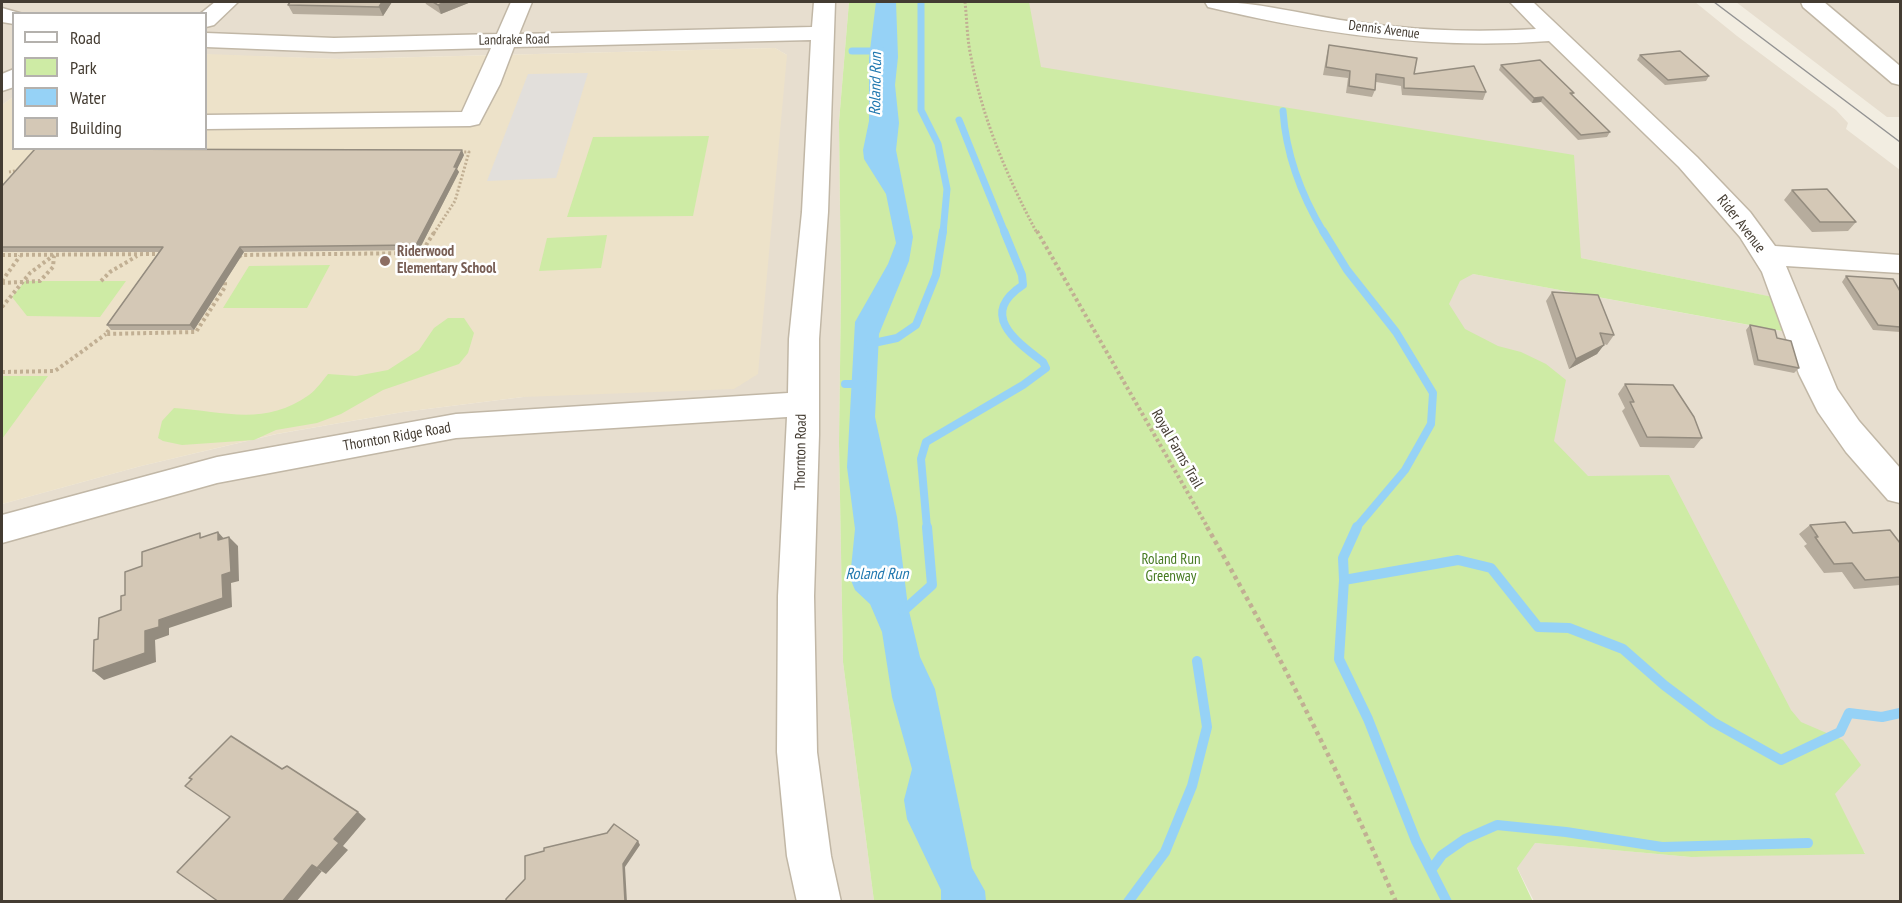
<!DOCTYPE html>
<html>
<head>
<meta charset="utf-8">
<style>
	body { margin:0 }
	#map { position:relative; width:1902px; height:903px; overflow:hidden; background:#f2ede1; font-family:"PT Sans Narrow",sans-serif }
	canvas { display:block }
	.frame { position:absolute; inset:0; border:3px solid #443c32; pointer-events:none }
	.legend { position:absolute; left:12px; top:12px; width:195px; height:138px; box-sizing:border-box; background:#fff; border:2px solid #b4b1ad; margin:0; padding:8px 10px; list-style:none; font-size:18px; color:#443c32 }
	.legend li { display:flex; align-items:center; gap:12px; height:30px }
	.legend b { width:30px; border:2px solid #b4b1ad }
</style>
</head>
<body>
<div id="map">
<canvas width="1902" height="903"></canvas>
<div class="frame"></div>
<ul class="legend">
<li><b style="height:8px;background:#fff"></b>Road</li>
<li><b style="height:16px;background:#ceeba5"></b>Park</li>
<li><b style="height:16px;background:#96d2f6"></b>Water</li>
<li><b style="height:16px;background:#d4c8b6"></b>Building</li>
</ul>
</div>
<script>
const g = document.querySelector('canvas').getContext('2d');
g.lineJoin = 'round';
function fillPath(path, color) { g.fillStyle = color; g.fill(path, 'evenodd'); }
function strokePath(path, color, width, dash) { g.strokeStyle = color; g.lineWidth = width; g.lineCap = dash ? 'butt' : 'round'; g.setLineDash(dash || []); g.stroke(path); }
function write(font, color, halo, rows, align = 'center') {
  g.font = font + ' "PT Sans Narrow",sans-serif'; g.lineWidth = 5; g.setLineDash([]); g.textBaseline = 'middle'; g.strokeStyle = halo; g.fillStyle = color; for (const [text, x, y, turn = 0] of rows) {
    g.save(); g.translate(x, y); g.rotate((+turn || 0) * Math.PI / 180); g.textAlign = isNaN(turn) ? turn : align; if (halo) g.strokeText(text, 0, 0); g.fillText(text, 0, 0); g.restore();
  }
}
const residential = new Path2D(`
	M2,2H849L839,122L841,293L839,443L843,662L874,901H2V504L141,466L277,434L403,412L523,397L787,55L775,48L339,59L212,55L206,54V14H14L13,97L2,105Z
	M1017,2H1695L1737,36L1836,110L1848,123L1846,129L1900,170V901H1534L1503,840L1691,857L1865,853L1489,477L1403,261L1781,331L1777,298L1581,258L1046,76L1033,61Z
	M1736,2H1900V117H1887Z`);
const education = new Path2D(`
	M775,48L787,55L758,374L734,389L523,397L403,412L276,434L141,466L2,504V105L13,97L14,148H206V54L339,59Z`);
const green = new Path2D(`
	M849,2H1029L1041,67L1574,155L1581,258L1778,298L1782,331L1473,274L1460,281L1449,304L1465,329L1498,346L1521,352L1546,364L1566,380L1554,441L1588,476L1669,475L1791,710L1801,722L1843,740L1861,765L1835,794L1865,854L1691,857L1535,843L1517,868L1533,902L874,901L843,662L839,443L841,293L839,122Z
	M709,136L693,216L567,217L593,137Z
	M607,235L601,268L539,271L547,238Z
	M330,265L307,308H223L249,266Z
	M25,281H126L100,317L27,316L12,297Z
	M448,318H464L474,333L468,353L459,364L383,390L341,414L317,423L276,430L254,440L182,445L163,441L158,438L162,421L174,408C223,411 264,427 309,395C317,389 322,381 328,374L356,376L388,370L419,350L434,328Z
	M2,376H48L2,439Z`);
const parking = new Path2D(`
	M588,73L556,178L487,181L528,74Z`);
const water = new Path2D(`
	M876,2H896L898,57L895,85L899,123L896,150L913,237L909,261L879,334L875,417L897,517L908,607L920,657L935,689L972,868L985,891L986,901H941V890L907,819L904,800L912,769L892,697L882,632L870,604L855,590L850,578L855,529L847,467L855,322L888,264L896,243L886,194L864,159L863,150L869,121V58Z`);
const streamFar2 = new Path2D(`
	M921,2V110L938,144L947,189L943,233
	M852,51H882
	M1283,111C1286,155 1301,195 1324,233
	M959,120L1005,233`);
const streamFar1 = new Path2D(`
	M1323,231L1347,270L1396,332L1433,393L1431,424L1405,470L1356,528
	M869,344L897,338L916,325L936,275L943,231
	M845,384H863
	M927,528L921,459L926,442L1023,385L1046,368L1043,362C1014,340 979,314 1023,285L1022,275L1004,231`);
const stream = new Path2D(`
	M1357,527L1343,558L1344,580L1339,659L1368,719L1416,841L1447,902
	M1344,580L1458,560L1491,568L1538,627L1569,628L1623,649L1664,685L1713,722L1781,760L1840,732L1849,713L1882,717L1900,713
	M903,611L932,585L927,527
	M1431,870L1442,855L1465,839L1497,825L1566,832L1662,847L1808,843
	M1128,902L1165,852L1192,786L1207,727L1197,661`);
const pathFar2 = new Path2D(`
	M965,2C967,20 967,39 971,57C982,118 1008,179 1037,233
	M9,172L20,170
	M434,233L455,201L469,152H458`);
const pathFar1 = new Path2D(`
	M1037,231L1208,528
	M2,255L162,254
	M239,257L241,255L421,253L435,231
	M2,281L20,256
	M101,281L110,272L137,256
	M2,283L40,281L53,267L54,256
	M2,307L30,273L54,255
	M112,325L106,334L196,332L225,287V278
	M2,372L55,371L106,334`);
const path = new Path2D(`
	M1207,527C1277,649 1340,773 1396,902`);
const minor = new Path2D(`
	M215,2H238L214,25L206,27V14H200Z
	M511,2H532L519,34L812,27L814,2H835L828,212L819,339V435L814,596L817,752L831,856L841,902H797L787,856L777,752L778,596L787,417L456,438L217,483L2,543V515L217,457L456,414L788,393L789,339L802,212L811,40L514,47L500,84L479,124L470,126L206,129V115L462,112L491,48L334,52L206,47V33L334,38L497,34Z
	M1205,2C1249,0 1296,13 1340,20C1405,30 1470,33 1536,29L1510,2H1533L1697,157L1750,212L1775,246L1900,255V273L1786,266L1837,389L1859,421L1900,468V503L1888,500L1846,452L1818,412L1799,374L1762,272L1740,237L1679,167L1549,41C1434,50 1320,34 1208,7Z
	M1801,2H1824L1900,66V85L1892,83L1803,7Z
	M2,8L23,14H14V24L2,22Z
	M14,69V87L2,91V74Z`);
const tram = new Path2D(`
	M1714,2L1900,142`);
const wall = new Path2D(`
	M290,2H392L383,16L293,14L288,5Z
	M425,2H471L441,14L426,4Z
	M1329,45L1414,74L1486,92L1483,100L1402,95L1401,86L1376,82L1375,90L1372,97L1346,93L1348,78L1323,75L1327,53Z
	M1640,55L1709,76L1706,81L1665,85L1637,60Z
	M1501,65L1574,93L1572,95L1610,132L1607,137L1578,140L1541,102L1532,103L1499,70Z
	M464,155L457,169L459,172L419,250L244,252L194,330H111L107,325L159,252H2V186Z
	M1792,190L1856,222L1848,231L1812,232L1784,200Z
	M1846,276L1900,291V332L1873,330L1842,282Z
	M1552,292L1614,335L1607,345L1604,344L1597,354L1569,369L1546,301Z
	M1750,325L1777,338L1799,368L1794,373L1754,365L1746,330Z
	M1625,384L1702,438L1694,448L1640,447L1622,411L1625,408L1618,394Z
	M1810,525L1853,533L1900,543V585L1854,589L1842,572L1824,573L1804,546L1807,544L1799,534Z`);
const shadedWall = new Path2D(`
	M382,2H392L383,16L379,7Z
	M445,2H471L441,14L438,5Z
	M1543,97L1541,102L1532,103L1534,98Z
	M462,150L464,155L457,169L459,172L419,250L416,245Z
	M240,247L244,252L194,330L190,325Z
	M1604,345L1597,354L1569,369L1576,359Z
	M218,532L226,541L218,540Z
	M229,537L238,546L239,581L231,583L232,607L169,628V635L155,640L156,662L104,680L93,671L159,620Z
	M358,812L366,819L343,846L348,850L326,874L317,868L334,839Z
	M638,841L640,845L625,867L627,902H625L623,864Z
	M312,865L322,871L296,902H282Z`);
const building = new Path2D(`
	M290,2H382L379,7L288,5Z
	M433,2H445L438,5Z
	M1329,45L1417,58L1414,74L1474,66L1486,92L1404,88V78L1376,74L1375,90L1349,86L1350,71L1326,67Z
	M1680,51L1709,76L1668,80L1640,55Z
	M1540,60L1574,93H1570L1610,132L1581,135L1543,97L1534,98L1501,65Z
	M35,149L462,150L454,167H457L416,245L240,247L190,325H107L163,247H2V186Z
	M1827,189L1856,222H1820L1792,190Z
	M1846,276L1893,279L1900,291V327L1878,325Z
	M1552,292L1598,295L1614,335L1600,333L1604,345L1576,359Z
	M1750,325L1775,330L1777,338L1791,341L1799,368L1758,360Z
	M1625,384L1673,385L1694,417L1702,438L1647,437L1630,402H1634Z
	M1845,522L1853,533L1890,530L1900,543V577L1865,580L1852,563L1834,564L1815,537H1818L1810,525Z
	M218,532V540L229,537L231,572L222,575L223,598L159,620V627L145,631V653L93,671L94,640L98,639L99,618L121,610V596L125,595V572L142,566V552L200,533V538Z
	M231,736L282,769L287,766L358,812L334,839L339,843L317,868L312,865L282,902H219L177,872L230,817L185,786L192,779L189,778Z
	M614,824L638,841L623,864L625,902H506V899L525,879V856L544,851V848L607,833Z`);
const markers = [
	[385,261,6,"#8d6e63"]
];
const farStreetnames = [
	["Dennis Avenue",1384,30,7],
	["Landrake Road",514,40,-1]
];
const streetNames = [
	["Rider Avenue",1741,224,52],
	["Thornton Ridge Road",397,437,-10],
	["Royal Farms Trail",1177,449,60],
	["Thornton Road",801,452,-89]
];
const educationNames = [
	["Riderwood",397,252],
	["Elementary School",397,269]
];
const parkNames = [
	["Roland Run",1171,560],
	["Greenway",1171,577]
];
const waterNames = [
	["Roland Run",876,84,-89],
	["Roland Run",877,574]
];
fillPath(residential, '#e7decf');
fillPath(education, '#ede2c9');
fillPath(green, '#ceeba5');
fillPath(parking, '#e2dfdb');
fillPath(water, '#96d2f6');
strokePath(streamFar2, '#96d2f6', 7);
strokePath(streamFar1, '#96d2f6', 8);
strokePath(stream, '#96d2f6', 10);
strokePath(minor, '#c1b7a6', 3);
strokePath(pathFar2, '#c1af93', 3, [2, 2]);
strokePath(pathFar1, '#c1af93', 4, [3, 3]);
strokePath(path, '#c1af93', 4.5, [4, 4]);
fillPath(minor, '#fff');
strokePath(tram, '#939393', 1.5);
fillPath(wall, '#b6ac9d');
fillPath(shadedWall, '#948c7f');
fillPath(building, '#d4c8b6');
strokePath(building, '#948c7f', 1.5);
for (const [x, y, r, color] of markers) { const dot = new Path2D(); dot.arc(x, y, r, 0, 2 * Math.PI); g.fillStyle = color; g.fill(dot); strokePath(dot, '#fff', 2); }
write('14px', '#443c32', '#fff', farStreetnames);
write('15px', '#443c32', '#fff', streetNames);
write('bold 15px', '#785e54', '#fff', educationNames, 'left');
write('15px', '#467a21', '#fff', parkNames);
write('italic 16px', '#2279b0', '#fff', waterNames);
</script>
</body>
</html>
